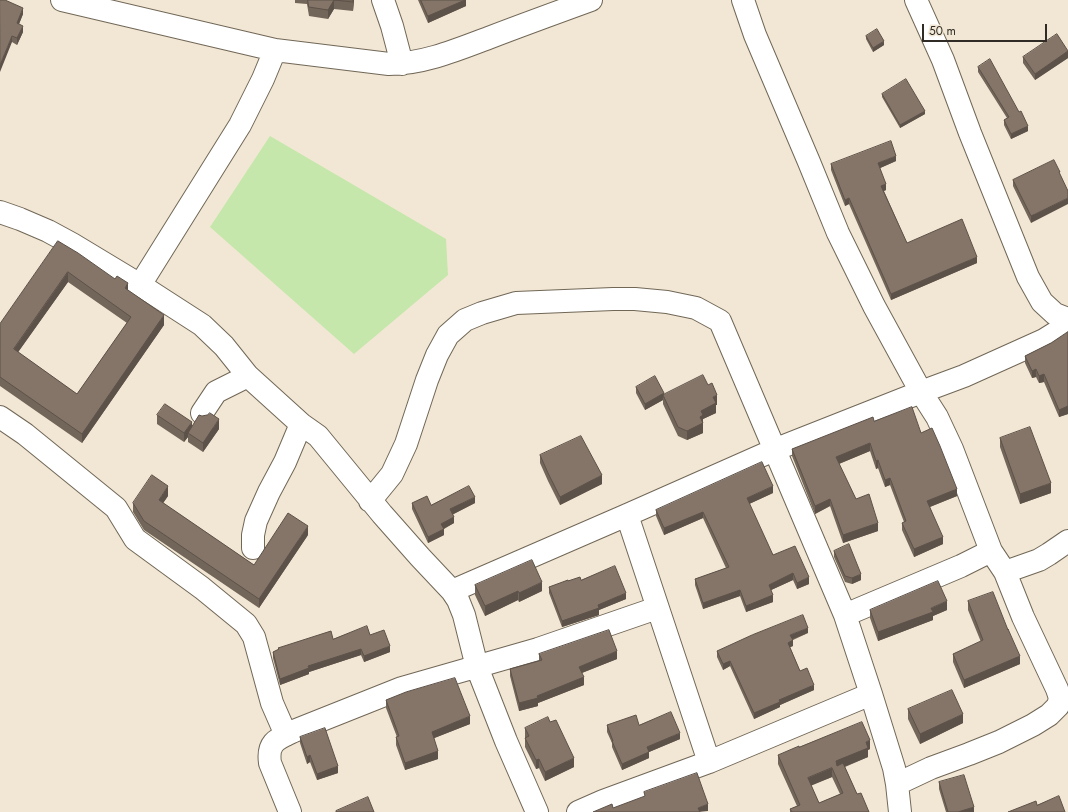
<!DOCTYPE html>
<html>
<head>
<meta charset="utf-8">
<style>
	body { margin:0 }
	#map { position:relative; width:1068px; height:812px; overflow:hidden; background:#f2e7d4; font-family:Jost,sans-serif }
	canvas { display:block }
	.scale { position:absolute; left:922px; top:24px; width:125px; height:18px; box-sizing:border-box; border:2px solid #302c25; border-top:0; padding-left:5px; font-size:12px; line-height:14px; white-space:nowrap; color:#302c25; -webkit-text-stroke:3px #f2e7d4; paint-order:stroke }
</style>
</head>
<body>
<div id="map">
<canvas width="1068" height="812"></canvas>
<div class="scale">50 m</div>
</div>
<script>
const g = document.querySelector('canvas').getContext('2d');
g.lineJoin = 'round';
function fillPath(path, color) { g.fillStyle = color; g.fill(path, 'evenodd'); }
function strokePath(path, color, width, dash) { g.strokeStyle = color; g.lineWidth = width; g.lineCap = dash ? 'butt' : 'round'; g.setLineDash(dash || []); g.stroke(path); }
const green = new Path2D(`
	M270,136L446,239L448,275L354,354L210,227Z`);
const minor = new Path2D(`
	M62,0L275,50L389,64C424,64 459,49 491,37C525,24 558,12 591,0
	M383,0L392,26L402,64
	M743,0L755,35L809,162L838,233L874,306L921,392L937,417L952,449L991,551L1005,572L1023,617L1057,689L1060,698L1058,706L1049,715L1033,725L999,742L969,754L931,768L897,784
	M916,0L943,60L970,133L1028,277L1042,302L1055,314L1068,319
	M0,212L20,219L48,231L72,244L140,285L202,325L224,346L248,376L301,424L318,436L382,514L420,557L452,591L458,600L464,615L477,667L506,741L537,812
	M140,285L240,125L263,79L275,50
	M202,413L216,392L248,376
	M0,417L25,434L116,508L135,539L202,588L246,624L254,637L272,703L286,735
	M370,501L392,474L406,444L427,380L437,355L448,335L465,320L482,313L516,303L613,299H635L667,302L696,308L720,321L845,615L871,694L894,768L897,784L900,812
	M627,515L709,762
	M253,548V535L256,521L269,492L285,462L301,424
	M1005,572L1039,560L1049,554L1068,541
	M452,591L627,515L774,450L921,392L964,376L1044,340L1068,325
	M845,615L961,566L991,551
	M290,812L270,763C267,742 277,739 294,731L402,688L538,649L657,608
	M578,812L603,801L709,762L871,694`);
const wall = new Path2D(`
	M0,0L23,14L19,24L23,32L17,45L12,42Z
	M295,0H354L353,11L334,9L328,19L309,16L307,4L295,3Z
	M418,0H466V6L428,23Z
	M866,36L884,45L873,52L866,39Z
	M1068,51V58L1035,80L1023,63V57Z
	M978,67L1019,112L1028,131L1011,139L1004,125V120L1007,118L978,72Z
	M882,94L925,114L900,128L882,97Z
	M1054,160L1031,223L1013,186V180Z
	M896,161L880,168L886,190L884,191L907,243L977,263L891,300L849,204L845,206L831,170V164Z
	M58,241L128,290L164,325L82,443L0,386V324ZM68,282L127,323L77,394L18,352Z
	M1068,332V414L1059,417L1044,382L1039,383L1036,377L1032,378L1025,363V356L1051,343Z
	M636,387L664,394L717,405H716V413L703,419V433L687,440L678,436L663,404V400L645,410L636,393Z
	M157,415L192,426L219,429L203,452L188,442V437L184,442L157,424Z
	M874,421L921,433L957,496L930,507L943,544L914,557L902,530V523L904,522L890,485L885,487L878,468L876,469L870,451L839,464L856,499L878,531L843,543L830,506L815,514L792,456V449Z
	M1000,438L1051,493L1020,504L1000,447Z
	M540,455L602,484L560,505L548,481L540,463Z
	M773,493L749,504L773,555L809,584L797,589L793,580L771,590L773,602L746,612L740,596L703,609L695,585V579L726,568L703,518L664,535L656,516V510Z
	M168,496L163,503L254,565L308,535L259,608L144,530L133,512V503Z
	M412,503L431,505L475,503L453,514L454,523L444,529V535L428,543L412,509Z
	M834,551L861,580L852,584L845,582L834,557Z
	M581,580L626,599L599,610V615L562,627L549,593V587L568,581Z
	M475,585L542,591L519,602L518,600L485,616L475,595Z
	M968,601L1008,630L1020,664L964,688L953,662V654L981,642L968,610Z
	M870,610H947L933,616V620L878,641L870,618Z
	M808,633L793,640V646L790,647L800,671L814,690L780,705V707L754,719L730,666L723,670L717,657V651Z
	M370,635L390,652L364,662L361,655L309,672V674L280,685L273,658V652L278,650V648L333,639Z
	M539,654L617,659L582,673L584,685L538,703V706L519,711L510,676V669L539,661Z
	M386,700L470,724L434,738L438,759L405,770L396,745V737H397L386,708Z
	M908,709L963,723L920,744L908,719Z
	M607,725H639L680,739L649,752V758L622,770L612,747V743L607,732Z
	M525,728L574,767L545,781L539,768L536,769L525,747Z
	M300,737L338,773L317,780L310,762L307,764L300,743Z
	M870,749L868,750V757L845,767L857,794L869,812H790V809L797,806L778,764V755ZM832,777L840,794L819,803L811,785Z
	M939,782L974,812H946L939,789Z`);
const shadedWall = new Path2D(`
	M334,0V9L328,19V10Z
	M353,0H354L353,11Z
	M465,0H466V6L428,23V16Z
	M23,8V14L17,29V23Z
	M23,26V32L17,45V38Z
	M12,36V42L0,72V65Z
	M884,41V45L873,52V48Z
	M1068,51V58L1035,80V74Z
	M925,111V114L900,128V125Z
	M1028,126V131L1011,139V134Z
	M896,156V161L878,169V163Z
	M886,184V190L881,192V186Z
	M849,198V204L845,206V200Z
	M1068,198V204L1031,223V216Z
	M977,257V263L891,300V294Z
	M68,272V282L14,358V349Z
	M128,283V292L125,288Z
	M164,315V325L82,443V434Z
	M1036,369V377L1032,378V371Z
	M1044,374V382L1039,383V376Z
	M664,393V398L663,395V400L645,410V404Z
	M717,395V405H716V413L703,419V433L687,440V431L700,417L701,411L713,397Z
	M1068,406V414L1059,417V410Z
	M219,419V429L203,452V443Z
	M192,422V431L188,433V437L184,442V433Z
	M870,443V451L836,465V457Z
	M878,460V468L876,469V461Z
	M602,475V484L560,505V497Z
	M890,478V485L885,487V480Z
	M1051,483V493L1020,504V494Z
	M168,486V496L159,509V500Z
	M773,486V493L747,505V498Z
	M957,489V496L927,508V501Z
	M475,497V503L450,516V509Z
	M830,499V506L815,514V506Z
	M703,512V518L664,535V528Z
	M454,517V523L441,530V524Z
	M878,523V531L843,543V535Z
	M308,526V535L259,608V599Z
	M444,529V535L428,543V537Z
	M943,537V544L914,557V549Z
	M793,573V580L769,591V585Z
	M861,574V580L852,584V578Z
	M809,577V584L797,589V583Z
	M542,582V591L519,602V593Z
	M740,590V596L703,609V603Z
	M518,591V600L485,616V606Z
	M626,593V599L599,610V615L562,627V621L598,605Z
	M773,595V602L746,612V606Z
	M947,601V610L933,616V620L878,641V632Z
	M808,628V633L790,640V635Z
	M793,640V646L788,648V643Z
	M390,646V652L364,662V656Z
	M361,649V655L309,672V674L280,685V679L308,666Z
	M617,651V659L579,674V667Z
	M1020,656V664L964,688V680Z
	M730,661V666L723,670V664Z
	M584,677V685L538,703V706L519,711V703Z
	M814,685V690L780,705V707L754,719V713L779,700Z
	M963,714V723L920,744V734Z
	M470,716V724L432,739V732Z
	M680,733V739L649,752V758L622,770V764L647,747Z
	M870,740V749L868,750V757L836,770V761L866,742Z
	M438,751V759L405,770V763Z
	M310,755V762L307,764V757Z
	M574,758V767L545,781V772Z
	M539,759V768L536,769V760Z
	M338,766V773L317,780V774Z
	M832,768V777L808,787V778Z
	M708,804V811L698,812V808Z
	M974,807V812H958Z`);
const building = new Path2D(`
	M0,0H5L23,8L17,23L23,26L17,38L12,36L0,65Z
	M308,0H353V2L334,0L328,10L309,7Z
	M421,0H465L428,16Z
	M877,29L884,41L873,48L866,36Z
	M1057,34L1068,51L1035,74L1023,57Z
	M990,59L1019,112L1021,111L1028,126L1011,134L1004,120L1009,117L978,67Z
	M906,79L925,111L900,125L882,94Z
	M891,141L896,156L878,163L886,184L881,186L907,243L962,219L977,257L891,294L849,198L845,200L831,164Z
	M1054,160L1060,172H1059L1068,191V198L1031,216L1013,180Z
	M58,241L78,253L115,279L117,276L128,283L125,288L164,315L82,434L0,377V324ZM68,272L131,317L77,394L14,349Z
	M1068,332V406L1059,410L1044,374L1039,376L1036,369L1032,371L1025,356L1051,343Z
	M703,375L708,385L712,383L717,395L713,397L716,403L701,411L703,415L700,417L703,423L687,431L678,427L663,395Z
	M655,376L664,393L645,404L636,387Z
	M165,404L192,422L184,433L157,415Z
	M912,407L921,433L932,428L940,446L957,489L927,501L943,537L914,549L902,523L906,521L890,478L885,480L878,460L876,461L870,443L836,457L856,499L869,494L878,523L843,535L830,499L815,506L792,449L873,417L874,421Z
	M210,413L219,419L203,443L188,433L199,415L202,416L207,415Z
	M1030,427L1051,483L1020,494L1000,438Z
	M581,436L602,475L560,497L548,473L540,455Z
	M762,462L773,486L747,498L773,555L795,546L809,577L797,583L793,573L769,585L773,595L746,606L740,590L703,603L695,579L729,567L703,512L664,528L656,510Z
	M152,475L168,486L159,500L254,565L288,513L308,526L259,599L144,521L133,503Z
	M469,486L475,497L450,509L454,517L441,524L444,529L428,537L412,503L427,496L431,505Z
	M849,544L861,574L852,578L845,576L834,551Z
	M532,560L542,582L519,593L518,591L485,606L475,585Z
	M615,566L626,593L598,605L599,608L562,621L549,587L568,580V581L580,577L581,580Z
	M938,581L947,601L931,608L933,612L878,632L870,610Z
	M993,592L1008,630V629L1020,656L964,680L953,654L983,640L968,601Z
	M803,615L808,628L790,635L793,640L788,643L800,671L807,668L814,685L779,700L780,702L754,713L730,661L723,664L717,651L752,635Z
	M367,626L370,635L384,630L390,646L364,656L361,649L308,666L309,668L280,679L273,652L279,649L278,648L331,631L333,639Z
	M609,630L617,651L579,667L584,677L537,696L538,698L519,703L510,669L542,660L539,654Z
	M455,678L470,716L432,732L438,751L405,763L396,737L399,736L386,700L406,692Z
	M952,690L963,714L920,734L908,709Z
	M671,712L680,733L647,747L649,752L622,764L612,741H613L607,725L636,715L639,725Z
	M548,717L550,722L556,720L574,758L545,772L539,759L536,760L525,738L529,736L525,728Z
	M862,722L870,740L866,742L868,748L836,761L837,766L843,763L857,794L861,793L869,812H792L790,809L800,805L778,755L799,746V747ZM832,768L843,793L819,803L808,778Z
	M325,728L338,766L317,774L310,755L307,757L300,737Z
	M697,773L708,804L698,808L700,812H593L612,804L613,808L645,796L644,792Z
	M964,775L974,807L958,812H948L939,782Z
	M1059,796L1065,812H1008L1036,801L1037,805Z
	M368,797L374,812H336V811Z`);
fillPath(green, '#c5e7ab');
strokePath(minor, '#716757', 24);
strokePath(minor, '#fff', 22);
fillPath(wall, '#726559');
fillPath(shadedWall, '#5d5249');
fillPath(building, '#857568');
strokePath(building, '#5d5249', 1);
</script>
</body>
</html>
